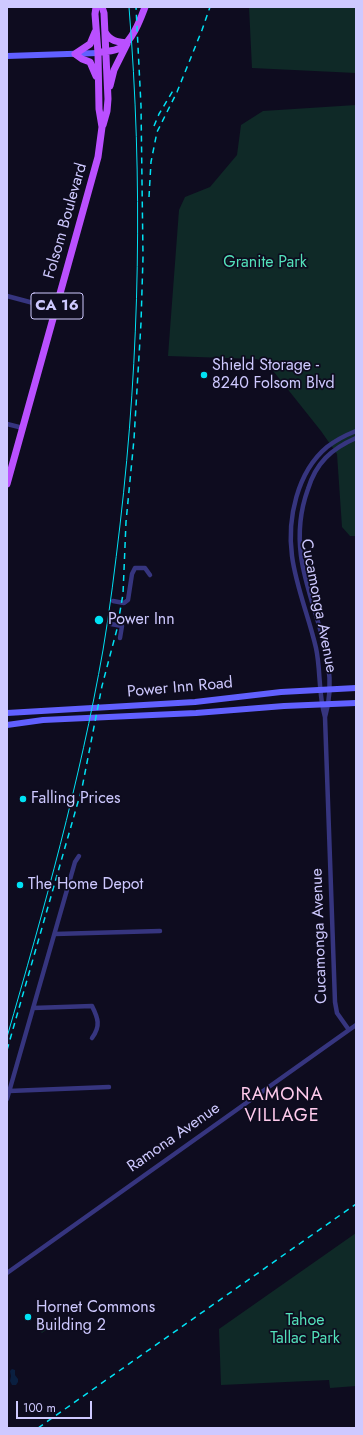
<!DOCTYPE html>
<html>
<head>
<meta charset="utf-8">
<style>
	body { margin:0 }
	#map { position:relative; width:363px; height:1435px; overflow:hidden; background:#0e0c1f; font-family:Jost,sans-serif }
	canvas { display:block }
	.frame { position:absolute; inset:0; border:8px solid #cec9ff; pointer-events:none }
	.scale { position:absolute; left:16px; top:1401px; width:76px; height:18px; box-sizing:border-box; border:2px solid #cec9ff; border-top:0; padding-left:5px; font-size:12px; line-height:14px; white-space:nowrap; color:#cec9ff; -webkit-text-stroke:3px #0e0c1f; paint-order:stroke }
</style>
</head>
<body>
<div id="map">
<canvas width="363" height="1435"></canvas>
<div class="frame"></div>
<div class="scale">100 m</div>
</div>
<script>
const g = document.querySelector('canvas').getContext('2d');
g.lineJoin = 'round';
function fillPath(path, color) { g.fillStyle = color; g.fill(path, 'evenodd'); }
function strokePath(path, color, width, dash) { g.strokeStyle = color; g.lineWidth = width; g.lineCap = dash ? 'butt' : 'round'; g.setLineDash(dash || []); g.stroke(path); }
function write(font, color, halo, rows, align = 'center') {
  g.font = font + ' Jost,sans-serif'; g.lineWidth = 3.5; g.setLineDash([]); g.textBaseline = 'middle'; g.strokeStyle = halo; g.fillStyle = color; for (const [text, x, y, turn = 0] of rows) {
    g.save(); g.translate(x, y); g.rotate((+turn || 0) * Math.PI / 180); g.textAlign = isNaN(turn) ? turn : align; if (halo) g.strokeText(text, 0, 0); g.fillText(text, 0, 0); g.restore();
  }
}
const green = new Path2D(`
	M249,7H356V73L252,68Z
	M356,105V536H350L342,527L337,454L321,431L266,362L256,359L168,356L179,210L185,197L210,187L237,155L241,125L263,111Z
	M356,1233V1386L330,1388L329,1380L221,1385L219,1329Z
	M41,1318L49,1328L42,1333L35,1326L37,1322Z`);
const water = new Path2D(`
	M12,1369L15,1370V1375L18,1379V1382L16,1385H12L10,1381L11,1376L10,1371Z`);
const street = new Path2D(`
	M7,296L56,309
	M7,424L23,428
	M113,601L124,603L128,600L132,574L135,568H145L150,575
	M111,624L122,626L120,638
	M325,717C342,662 308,609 301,556C298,533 300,511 308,489C316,463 331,449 356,438
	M55,934L160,931
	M33,1008L92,1006C98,1018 101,1026 92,1038
	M349,1030L337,1013L335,1002L325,717C318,694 321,671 316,648C309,617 296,587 292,556C287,519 297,472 327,447C336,440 346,435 356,431
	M9,1091L109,1087
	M7,1099L75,862L79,856
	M7,1273L356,1025`);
const secondary = new Path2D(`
	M7,56L98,53
	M7,713L195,702L281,692L356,688
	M7,725L43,720L196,713L284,706L356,703`);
const primary = new Path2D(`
	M102,7L104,13L108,99L107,111L103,125
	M95,32L90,44L75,54L82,59L90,62L96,76
	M105,32C110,41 117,42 127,43
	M102,52C108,51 115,51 120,48C133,40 140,20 145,7
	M110,86L114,70L127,44
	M7,484L98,157L102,127L99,109L98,53L95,14L96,7`);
const tram = new Path2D(`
	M7,1037C44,909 80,781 103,650C110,609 115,567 120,525C140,353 143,180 129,7`);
const rail = new Path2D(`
	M154,126L159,114L174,89
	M149,197L151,162L157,132L177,92L202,30L210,7
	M7,1050L82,788L102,686L117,629L123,594L126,522L134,439L141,323L143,257L141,106L136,7
	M38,1428L356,1204`);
const markers = [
	[204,375,4,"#00e2f4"],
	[99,620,5,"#00e2f4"],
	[23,799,4,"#00e2f4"],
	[20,885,4,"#00e2f4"],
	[28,1317,4,"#00e2f4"]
];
const shields = [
	[57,306,52]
];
const shieldNames = [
	["CA 16",57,306]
];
const streetNames = [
	["Folsom Boulevard",66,221,-74],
	["Cucamonga Avenue",318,606,79],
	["Power Inn Road",180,688,-5],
	["Cucamonga Avenue",320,936,-92],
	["Ramona Avenue",174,1138,-35]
];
const parkNames = [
	["Granite Park",265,263],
	["Tahoe",305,1321],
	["Tallac Park",305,1339]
];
const poiNames = [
	["Shield Storage -",212,366],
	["8240 Folsom Blvd",212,384],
	["Power Inn",108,620],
	["Falling Prices",31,799],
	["The Home Depot",28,885],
	["Hornet Commons",36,1308],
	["Building 2",36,1326]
];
const quarterNames = [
	["RAMONA",282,1096],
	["VILLAGE",282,1117]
];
fillPath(green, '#0f2927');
fillPath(water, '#0a1f40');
strokePath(street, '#36357f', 4.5);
strokePath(secondary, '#6160ff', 6);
strokePath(primary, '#ba50ff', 7);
strokePath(tram, '#00e2f4', 1);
strokePath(rail, '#00e2f4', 1.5, [6, 5]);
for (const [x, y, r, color] of markers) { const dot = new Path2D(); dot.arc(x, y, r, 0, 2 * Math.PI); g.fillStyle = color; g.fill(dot); strokePath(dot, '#0e0c1f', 1.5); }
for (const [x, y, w] of shields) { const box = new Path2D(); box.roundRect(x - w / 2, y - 13, w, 26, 3); g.fillStyle = '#0e0c1f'; g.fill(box); strokePath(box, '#cec9ff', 1); }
write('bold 15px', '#cec9ff', null, shieldNames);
write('16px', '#cec9ff', '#0e0c1f', streetNames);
write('16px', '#53e1ba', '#0e0c1f', parkNames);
write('16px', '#cec9ff', '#0e0c1f', poiNames, 'left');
g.letterSpacing = '1px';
write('18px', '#ffcbed', '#0e0c1f', quarterNames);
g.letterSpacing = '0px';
</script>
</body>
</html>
